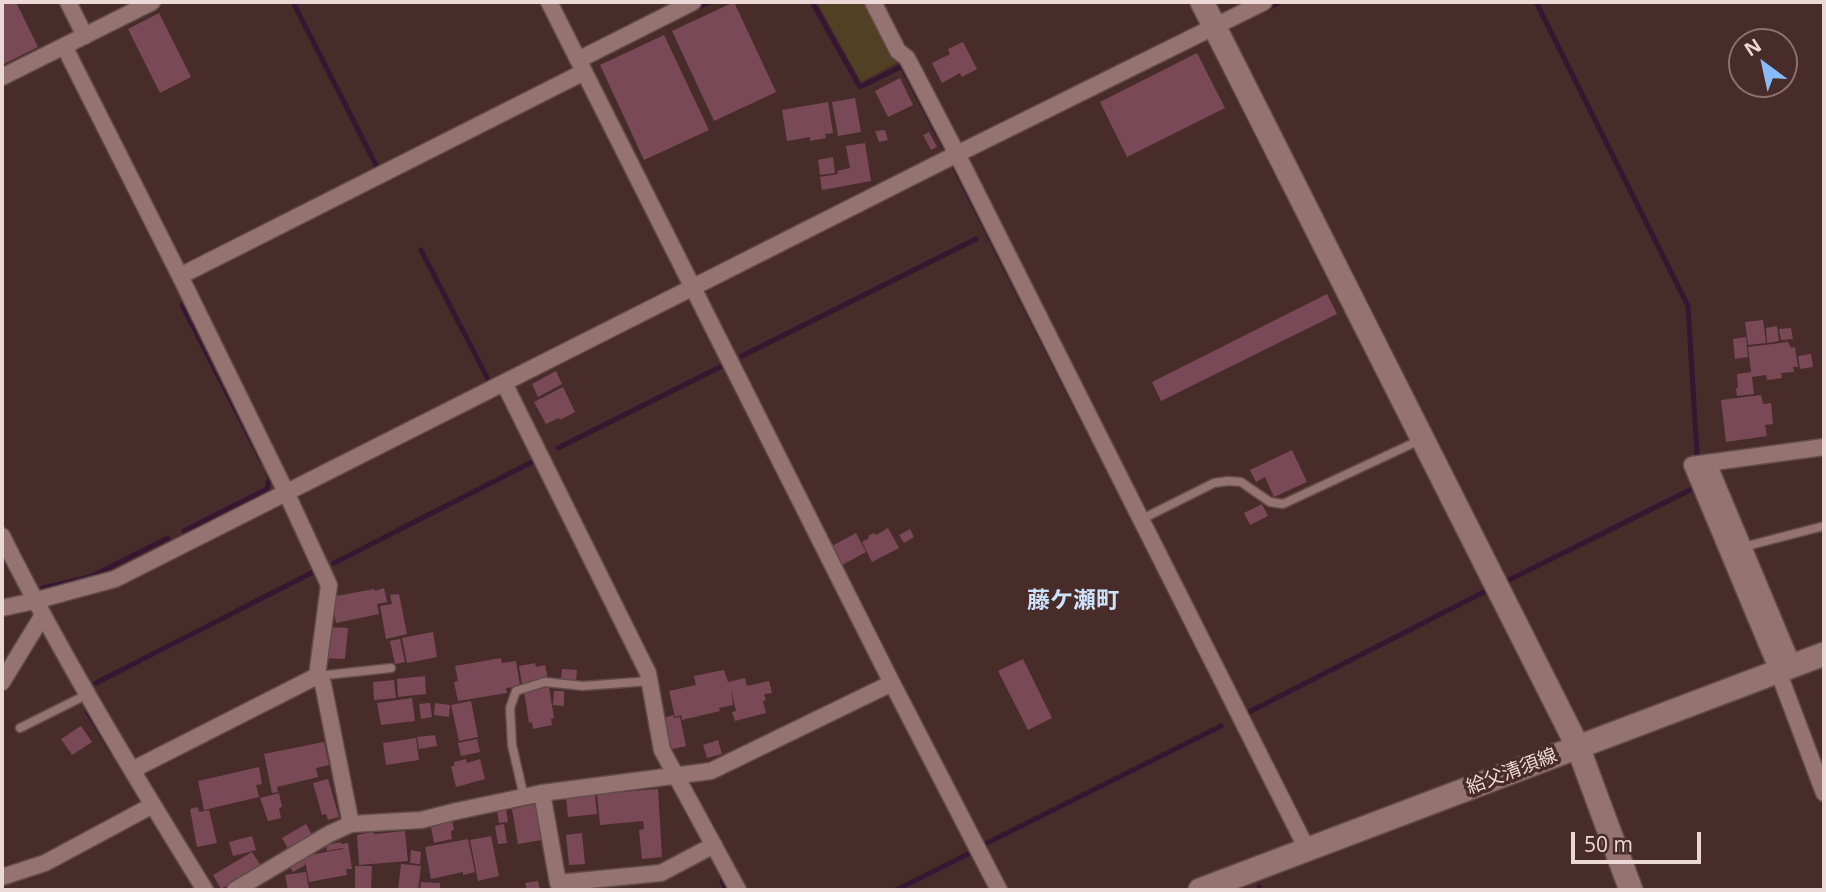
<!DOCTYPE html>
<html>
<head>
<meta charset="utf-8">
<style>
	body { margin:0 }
	#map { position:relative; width:1826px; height:892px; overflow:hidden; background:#482c2a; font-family:"Open Sans",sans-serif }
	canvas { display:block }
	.frame { position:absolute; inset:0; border:4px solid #ecd9d7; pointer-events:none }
	.north { position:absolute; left:1728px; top:28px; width:70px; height:70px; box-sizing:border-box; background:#482c2a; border:2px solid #8a716f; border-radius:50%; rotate:327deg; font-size:19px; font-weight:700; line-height:28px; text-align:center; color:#ecd9d7 }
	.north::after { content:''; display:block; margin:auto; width:24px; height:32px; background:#88bbfc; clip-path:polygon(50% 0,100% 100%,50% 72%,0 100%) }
	.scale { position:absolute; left:1571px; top:832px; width:130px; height:32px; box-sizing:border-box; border:4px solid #ecd9d7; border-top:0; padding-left:9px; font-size:21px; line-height:24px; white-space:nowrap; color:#ecd9d7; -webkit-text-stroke:5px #482c2a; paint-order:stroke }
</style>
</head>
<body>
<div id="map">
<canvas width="1826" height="892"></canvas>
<div class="frame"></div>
<div class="north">N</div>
<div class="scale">50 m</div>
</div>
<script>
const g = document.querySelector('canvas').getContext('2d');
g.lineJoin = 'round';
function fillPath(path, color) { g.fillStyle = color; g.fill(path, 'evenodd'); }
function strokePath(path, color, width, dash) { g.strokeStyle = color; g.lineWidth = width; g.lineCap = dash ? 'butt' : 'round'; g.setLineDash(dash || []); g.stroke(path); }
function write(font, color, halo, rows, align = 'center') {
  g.font = font + ' "Open Sans","Noto Sans JP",sans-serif'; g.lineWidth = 7; g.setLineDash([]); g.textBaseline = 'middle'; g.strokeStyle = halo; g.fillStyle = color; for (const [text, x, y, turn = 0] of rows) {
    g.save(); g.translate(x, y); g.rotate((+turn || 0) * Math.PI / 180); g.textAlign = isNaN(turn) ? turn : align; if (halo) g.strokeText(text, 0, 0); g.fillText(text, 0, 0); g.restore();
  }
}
const green = new Path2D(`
	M817,2H867L898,62L861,82Z`);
const stream = new Path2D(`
	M293,2L378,169
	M812,2L860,87L902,66L945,148
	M1536,2L1688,306L1697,454
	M694,9L710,2
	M1266,9L1280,2
	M955,168L1083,421
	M421,250L488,379
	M182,305L262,461
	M742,356L976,239
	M558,448L722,366
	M184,531L267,489L270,476L268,473
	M334,563L532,462
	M1505,582L1692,489
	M43,588L90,577L168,538
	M96,683L317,570
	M87,711L113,753
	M1249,712L1484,592
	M987,843L1221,726
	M722,881L726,890
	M1259,887L1260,890
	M896,890L968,854`);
const building = new Path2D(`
	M2,2H16L38,47L2,65Z
	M734,2L776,92L714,121L672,31Z
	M159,13L191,77L160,93L128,29Z
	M664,35L709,130L644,160L600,65Z
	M963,42L977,69L962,77L960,73L942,83L932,63L950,54L948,49Z
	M1197,53L1225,108L1127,157L1100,102Z
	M900,78L913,105L888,117L875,91Z
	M855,98L861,132L838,136L832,102Z
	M828,102L833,133L825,134L826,138L810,141V137L787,141L782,110Z
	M885,130L888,140L879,142L875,131Z
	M929,132L937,147L931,150L923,135Z
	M865,143L871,181L822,190L820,177L838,174L837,171L850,168L846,146Z
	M833,157L835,173L820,175L818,160Z
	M1327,294L1337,314L1161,401L1152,382Z
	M1763,320L1766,343L1748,345L1745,322Z
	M1777,326L1779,341L1767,343L1766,328Z
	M1791,328L1793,339L1781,340L1779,329Z
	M1746,337L1748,357L1735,359L1733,339Z
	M1788,342L1791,348L1795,347L1798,367H1793L1794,372L1781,373L1782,378L1767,380L1766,375L1752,377L1754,394L1737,396L1736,388H1738L1737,374L1751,372L1748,347Z
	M1811,354L1813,367L1800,369L1798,356Z
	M556,371L562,384L538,397L532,384Z
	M563,387L575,412L560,420L559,418L546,424L534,402Z
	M1761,395L1763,404L1771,403L1773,424L1765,425L1767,436L1726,442L1721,400Z
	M1292,450L1307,482L1274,497L1265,477L1256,482L1250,470Z
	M1262,504L1268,516L1250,525L1244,513Z
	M888,528L899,548L872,562L862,542L869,538L868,536L874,533L876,535Z
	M910,529L914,537L904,543L899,535Z
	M856,533L866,552L842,565L832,546Z
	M384,588L387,602L377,604L379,614L336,623L331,597L374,589L375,591Z
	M399,594L407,634L386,639L380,606L392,604L390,595Z
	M327,627L348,628L345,659L325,658Z
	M433,632L437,657L407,663L402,638Z
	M400,639L405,662L395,664L390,641Z
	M501,658L502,663L516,661L520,686L506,688L507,693L458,701L454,682L458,681L455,666Z
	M1023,659L1052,718L1028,730L998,671Z
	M535,663L536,667L545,665L548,679L522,684L519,666Z
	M562,669L577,670L576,681L561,679Z
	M724,670L728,682L745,678L747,686L769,681L772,693L764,694L766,700L763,701L766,713L735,721L732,712L736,711L731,689L733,705L719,708L720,711L682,720L681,715L675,717L669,691L696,685L694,676Z
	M425,676L426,694L398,697L397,679Z
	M394,680L396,698L374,700L373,682Z
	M549,687L554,718L551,719L552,725L533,729L532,722L529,723L524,691Z
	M554,691H564V706L553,705Z
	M412,698L415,721L381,725L377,703Z
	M471,701L478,737L459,741L451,705Z
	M430,703L432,717L421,719L419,704Z
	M435,703L450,705L449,717L434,715Z
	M673,715L674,718L680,717L686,746L668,750L661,721H665L664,718Z
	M81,726L92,742L72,755L61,739Z
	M435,735L437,746L419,749L417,737Z
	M416,738L419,760L386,765L383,743Z
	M477,739L480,752L461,756L458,743Z
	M718,740L722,754L707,758L703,745Z
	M324,742L329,765L316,768L318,777L277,787L278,792L272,793L264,754Z
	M466,759L467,763L480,759L485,779L456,787L451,766H454V762Z
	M259,767L262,784L256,785L259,797L204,810L198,781Z
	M328,779L339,817L328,820L326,814L322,815L313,783Z
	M658,789L662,857L642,859L639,830L644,829L643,821L600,825L597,794Z
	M279,793L282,807L279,808L281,818L268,821L260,798Z
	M595,795L597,814L568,817L566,798Z
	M536,804L542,840L518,844L512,809Z
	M198,807L199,812L209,810L217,843L197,847L190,809Z
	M506,809L508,822L499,823L497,810Z
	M452,820L454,830L451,831L452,839L434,843L431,827L436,826V824Z
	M306,824L314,838L290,852L282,838Z
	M504,824L507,843L498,844L495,826Z
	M405,831L408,861L359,865L357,835L373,832L374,834Z
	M582,833L585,864L569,865L566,835Z
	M252,836L256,850L233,856L229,842Z
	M491,836L499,876L478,881L470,840Z
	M468,839L475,872L463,875V872L431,879L425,847Z
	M341,842V844L348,843L352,869H346L347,875L309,882L304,856L343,849V848L327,851L326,845Z
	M411,850L421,852L420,864L410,863Z
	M252,852L261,866L221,889L213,875Z
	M301,854L305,861V865L293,872L287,862Z
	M401,864L421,866L418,890H398Z
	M355,866H372L371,890H355Z
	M306,872L309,890H288L285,875Z
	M538,881L540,890H527L525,883Z
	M421,882L440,883V890H420Z`);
const lane = new Path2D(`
	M1140,520L1214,483L1228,481L1241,482L1270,502L1283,504L1420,440
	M1743,547L1824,526
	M317,676L391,668
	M20,728L88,694
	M524,797L512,745L510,708L516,691L545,682L583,686L650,681`);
const street = new Path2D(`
	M68,2L85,36
	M549,2L892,683L999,890
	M873,2L898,51L907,58L957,154L1307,849
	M64,46L180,276L286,492L329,585L317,676L323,684L351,824
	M578,60L693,2
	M2,77L152,2
	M180,276L584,72
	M504,383L648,673L662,750L738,890
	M1824,447L1692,465L1778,671L1824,793
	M1708,463L1793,666
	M2,536C63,658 134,775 205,890
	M2,608L34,601L115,579L945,160L1264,2
	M2,682L43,615
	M132,770L317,676
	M542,793L558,883L562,890
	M2,877L45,863L153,805
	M558,883L661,873L714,845
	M235,890L329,834L351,824L421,820L457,811L542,793L711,771L892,683`);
const secondary = new Path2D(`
	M1202,2L1578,747L1631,890
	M1200,890L1824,654`);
const streetNames = [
	["給父清須線",1512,772,-21]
];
const quarterNames = [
	["藤ケ瀬町",1073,601]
];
fillPath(green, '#524024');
strokePath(stream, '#361631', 5);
fillPath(building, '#794958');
strokePath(lane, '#624b49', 11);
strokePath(street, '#624b49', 19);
strokePath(secondary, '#624b49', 26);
strokePath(lane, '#947370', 8);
strokePath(street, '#947370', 16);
strokePath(secondary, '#947370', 23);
write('19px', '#ecd9d7', '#482c2a', streetNames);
write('bold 23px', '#cee1fa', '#482c2a', quarterNames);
</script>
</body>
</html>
